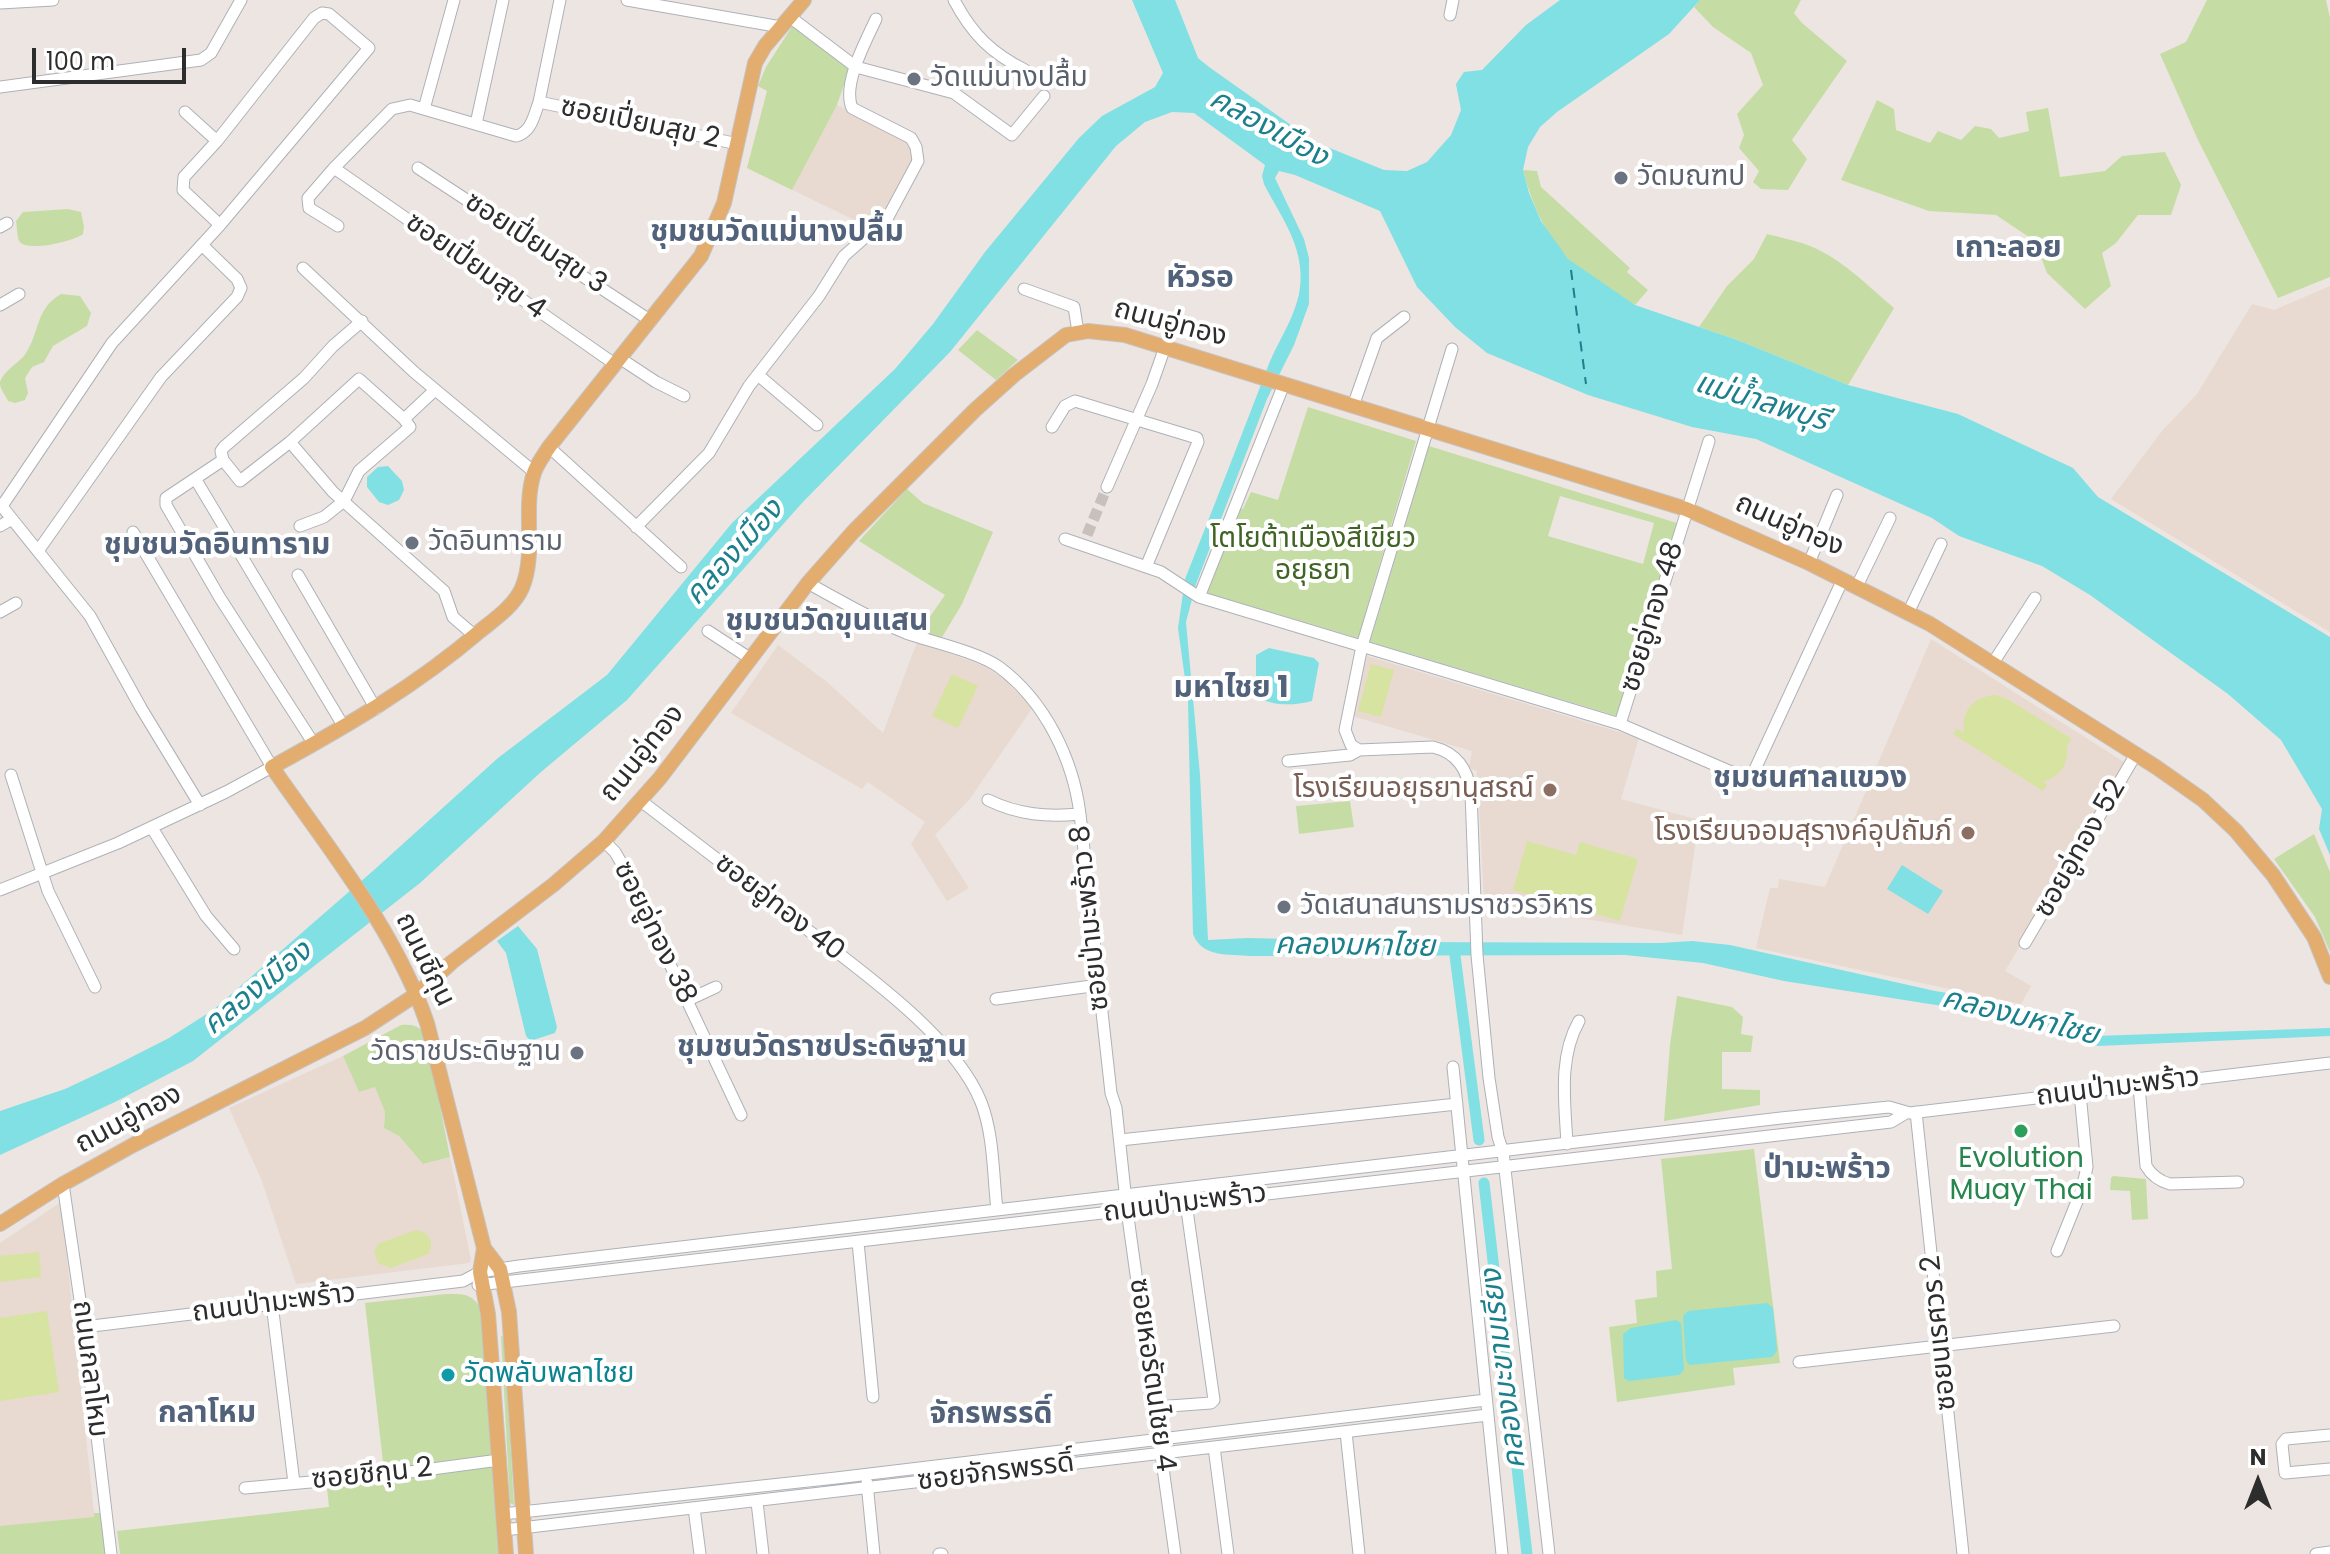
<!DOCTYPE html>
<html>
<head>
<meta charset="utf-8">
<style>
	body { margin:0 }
	#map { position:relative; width:2330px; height:1554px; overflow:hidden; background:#ede5e1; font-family:Poppins,sans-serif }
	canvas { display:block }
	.north { position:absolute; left:2218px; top:1442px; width:80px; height:80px; -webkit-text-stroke:6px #fff; paint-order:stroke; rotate:0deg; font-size:22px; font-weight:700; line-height:32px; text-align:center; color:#2d2d2d }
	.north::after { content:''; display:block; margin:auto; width:28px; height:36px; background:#2d2d2d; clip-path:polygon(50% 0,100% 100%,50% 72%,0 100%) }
	.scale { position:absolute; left:32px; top:48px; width:154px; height:36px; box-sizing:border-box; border:4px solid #2d2d2d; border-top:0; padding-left:10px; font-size:24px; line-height:28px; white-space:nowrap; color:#2d2d2d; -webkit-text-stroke:6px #fff; paint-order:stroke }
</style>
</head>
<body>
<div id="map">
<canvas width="2330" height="1554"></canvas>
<div class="north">N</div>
<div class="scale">100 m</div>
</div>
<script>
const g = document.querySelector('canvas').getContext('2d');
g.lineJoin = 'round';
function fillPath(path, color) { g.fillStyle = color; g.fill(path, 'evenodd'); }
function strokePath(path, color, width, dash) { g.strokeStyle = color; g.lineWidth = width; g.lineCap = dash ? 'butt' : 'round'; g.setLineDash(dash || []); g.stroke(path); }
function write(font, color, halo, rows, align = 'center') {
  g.font = font + ' Poppins,"Noto Sans Thai",sans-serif'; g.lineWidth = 8; g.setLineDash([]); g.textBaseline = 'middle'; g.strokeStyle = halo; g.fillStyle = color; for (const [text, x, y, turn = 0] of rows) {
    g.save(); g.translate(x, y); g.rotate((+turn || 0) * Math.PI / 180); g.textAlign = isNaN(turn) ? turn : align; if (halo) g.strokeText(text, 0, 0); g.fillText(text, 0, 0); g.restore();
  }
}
const education = new Path2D(`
	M767,91L829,119L837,105L917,143V155L888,214L871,228L747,168Z
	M2330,286V632L2111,499L2162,431L2197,394L2252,304L2274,310Z
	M1931,639L2127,764L2005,971L2031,986L2021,1004L1756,948L1770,888H1778L1779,879L1825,887Z
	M917,642L984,666L1011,683V687L1033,707L969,800L935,835L969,888L947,901L911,844L925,822L868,782L862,789L731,713L778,645L827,682L883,733Z
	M1367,656L1639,738L1621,799L1699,820L1682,935L1484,902L1479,803L1476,782L1477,771L1469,768L1472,751L1352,716Z
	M343,1056L359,1092L375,1086L385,1112L384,1128L399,1136L423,1164L450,1157L471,1260L469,1263L296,1284L262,1181L229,1108Z
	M61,1202L94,1513H101L106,1554H0V1243Z`);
const green = new Path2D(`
	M1700,0H1801L1794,13L1802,23L1847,61L1792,140L1807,159L1788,190L1761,189L1753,182L1759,171L1739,148L1744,135L1737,114L1763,85L1751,53L1713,27L1694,7Z
	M2207,0H2326L2330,18V277L2278,298L2198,140L2160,54L2186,42Z
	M793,25L850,67L837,105L792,190L747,168L767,91L758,86L766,67Z
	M1877,100L1894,109L1896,130L1930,143L1938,131L1961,140L1975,126L1991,129L1999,138L2029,131L2026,112L2048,108L2060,177L2105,171L2122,156L2165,152L2181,185L2171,215H2138L2116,243L2102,253L2111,286L2085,309L2047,273L2035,241L1996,215L1929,211L1841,180Z
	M1523,170L1537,171L1541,187L1630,268L1627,272L1648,290L1635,305C1615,292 1584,276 1568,259C1545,235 1531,201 1523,170Z
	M68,209L81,212L84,227L83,234C74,241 27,253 19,241C17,236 17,226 16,221L23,212Z
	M1767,234C1779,237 1793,240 1805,244C1839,256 1867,285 1894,308L1848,385L1740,341L1699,327L1727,286L1754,259Z
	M61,294L80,296L91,313L87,326L53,346L44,362L32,367L25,378L28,393L25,400L15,403L8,401C6,396 0,389 0,384C0,374 18,363 24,356C41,332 34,310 61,294Z
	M977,330L1018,360L996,380L958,350Z
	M1308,407L1416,441L1358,638L1207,593L1240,508L1243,509L1251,492L1278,500Z
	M1429,446L1677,523L1617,716L1370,642ZM1560,496L1654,523L1643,564L1548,536Z
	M907,489L923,503L993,532L962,604L941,639L920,631L945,595L859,541Z
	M1350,801L1354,827L1299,834L1296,806Z
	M2314,834L2330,872V952L2315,917L2274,859Z
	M1677,996L1732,1007L1743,1017L1741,1034L1753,1036L1751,1052H1722V1089L1760,1090V1105L1664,1121L1670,1045Z
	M401,1025C413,1024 419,1026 426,1035L450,1157L423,1164L399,1136L384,1128L385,1112L375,1087L359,1092L343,1056Z
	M1754,1149L1780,1363L1733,1368L1735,1385L1617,1402L1609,1327L1637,1323L1635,1300L1657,1297L1656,1271L1672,1269L1661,1159Z
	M2113,1176L2146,1179L2148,1219L2132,1220L2130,1191L2110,1190L2111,1178Z
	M446,1294C463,1294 472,1293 481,1309L499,1554H120L117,1531L329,1507L327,1488L385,1480L365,1303Z
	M501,1336L504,1337L514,1505L510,1503Z
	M94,1513H101L106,1554H0V1526L94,1517Z`);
const pitch = new Path2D(`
	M1371,664L1394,670L1381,717L1358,711Z
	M952,674L978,686L958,728L932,716Z
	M1996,695L2009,700L2072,739L2067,745C2069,764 2061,776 2043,782L2047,785L2043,791L1953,734L1957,729L1964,733C1961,710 1974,696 1996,695Z
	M1527,841L1576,855L1580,842L1638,859L1620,921L1513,890Z
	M416,1230C430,1232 435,1243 428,1254L391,1268L378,1263L374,1252L378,1244Z
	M39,1252L41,1277L0,1282V1256Z
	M47,1311L59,1392L0,1401V1318Z`);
const water = new Path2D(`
	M1132,0H1175L1198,58L1209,67L1315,142L1384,170L1407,171L1427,162L1451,135L1461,110L1456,84L1464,72L1482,70L1526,25L1560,0H1700L1669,34L1557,112L1540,127L1528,147L1523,170L1529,193L1541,221L1568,259L1635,305L1740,341L1848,385L1958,414L2073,468L2098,497L2330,637V855L2319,829L2322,809L2281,740L2228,694L2090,595L2042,566L1959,536L1932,518L1756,439L1692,427L1588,395L1487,353L1455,327L1417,287L1380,211L1295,175L1279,171L1275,178L1304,239L1309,258V304L1294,345L1267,399L1196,584L1186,622L1200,775L1208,940L1248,938L1408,942L1661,943L1692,941L1730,945L1935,991L1997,1001L2095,1036L2330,1028V1036L2098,1046L2048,1027L1993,1014L1784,981L1703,963L1625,955L1251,956C1229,954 1202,958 1193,934L1188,701L1178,628L1185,579C1213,509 1240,439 1267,369C1280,334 1305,307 1300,267C1297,236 1277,210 1264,184L1262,176L1265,165L1194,113L1172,112L1145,122L1116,146L950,352L802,503L627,700L541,772L420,883L193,1061L115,1102L0,1155V1111L65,1089L116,1065L169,1038L213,1010L374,870L498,758L607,675L732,523L895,369L933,324L985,252L1079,138L1102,116L1155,87L1163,73Z
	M388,466L402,481L404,490L399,500L388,505L379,502L367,487V477L378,467Z
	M1269,648L1314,658L1319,663L1312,701C1292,706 1274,706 1256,697V655Z
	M1902,865L1943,891L1928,914L1887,889Z
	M518,926L537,949L557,1027L555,1033L530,1041L526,1036L506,953L497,941Z
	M1767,1303L1773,1308L1777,1351L1772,1357L1690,1365L1686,1361L1683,1316L1688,1311Z
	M1676,1320L1681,1323L1684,1370L1679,1375L1629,1381L1624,1378L1623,1334L1631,1328Z`);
const canal = new Path2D(`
	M1454,948L1479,1140
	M1484,1183L1527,1554`);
const ferry = new Path2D(`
	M1571,270L1586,384`);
const minorTunnel = new Path2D(`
	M1087,535L1107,487`);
const minor = new Path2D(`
	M627,0L781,27
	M954,0C972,34 991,53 1025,70
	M0,3L53,0
	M1450,15L1453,0
	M790,17L856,67L954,93L1012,135L1044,96
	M0,87L201,60L211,53L241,0
	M539,102L560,0
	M424,109L454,0
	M185,112L217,141
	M476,124L503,0
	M334,168L616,365
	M418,168L651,321
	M338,226L309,208L308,198L334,168L392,109L410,105L516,136C531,133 534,116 539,102L738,144
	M0,227L7,223
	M303,268L414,372L534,472
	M1024,289L1074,307L1078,332
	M0,305L19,294
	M362,321L333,346L304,378L224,447L221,451L223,460L240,481L290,442L359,379L404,419L435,390
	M621,359L656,382L684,396
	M758,375L817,425
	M1353,406L1377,338L1404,317
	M1052,427L1065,406L1075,401L1197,438L1198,442L1146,567
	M290,442L333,492L444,591L453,617L475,636
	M549,447L681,567
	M223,460L166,498V505L220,598L314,744
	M196,480L344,727
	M1107,487L1152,384L1165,347
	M0,504L90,616L141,708L200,805
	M2,506L112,343L220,225L183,190L184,177L217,141L314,18L322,13L329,14L369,48L220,225
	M0,526L12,519
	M300,526L324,517L344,501L359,471L410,427L404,419
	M636,527L709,453L749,386L819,296L844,256L888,217L918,161L916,147L911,138L852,108C842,84 866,41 876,19
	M1065,539L1161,572L1199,597L1620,724L1750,780L1843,579
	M38,551L161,377L237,297L241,288L237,279L203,246
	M1809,563L1837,495
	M298,575L376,709
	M808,583C840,601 872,619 906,633C932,642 978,652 999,667C1045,701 1073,759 1080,814L1111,1093L1116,1108L1127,1210L1175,1554
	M1857,586L1890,518
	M1199,597L1284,384
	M0,612L16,603
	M1908,613L1941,544
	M708,631L751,659
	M1993,663L2035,598
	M1620,724L1709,441
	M1359,750L1351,745L1345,730L1362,646L1452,349
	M1288,761L1350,755L1359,750L1433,747C1457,753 1467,769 1471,792L1477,955L1489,1078L1498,1137L1503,1152L1549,1554
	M11,775L48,891L95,987
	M988,800C1019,815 1047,817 1080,814
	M641,801C695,842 748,883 800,924C857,968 954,1035 981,1102C994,1135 993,1176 997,1210
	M152,828L206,916L234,949
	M604,841L615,852L626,871L741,1115
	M0,890L118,843L226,792L272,767L133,532
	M2025,943L2136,754
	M996,999L1099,985
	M688,1000L716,987
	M1453,1067L1502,1554
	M2139,1086L2146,1166C2152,1176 2159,1181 2170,1184L2238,1182
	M1916,1112L1963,1554
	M1120,1140L1457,1104
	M1567,1144C1565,1103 1558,1058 1579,1021
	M63,1184L84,1327L111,1554
	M858,1242L873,1397
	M2057,1251L2082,1189L2087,1167L2080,1093
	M478,1285L1891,1122L1906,1113
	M272,1304L294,1483
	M84,1327L463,1281L480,1272L519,1266L1781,1118L1889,1107L1910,1113L2330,1063
	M1799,1362L2114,1326
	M1156,1407L1211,1403L1214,1400L1186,1203
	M1346,1432L1359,1554
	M2330,1435L2286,1439L2282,1444L2285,1473L2330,1469
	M1214,1447L1228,1554
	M867,1483L874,1554
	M245,1488L387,1475L499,1460
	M757,1502L763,1554
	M694,1508L700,1554
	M503,1514L836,1478L1486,1400
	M504,1530L1488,1415
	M939,1554H942
	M2316,1554L2330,1552`);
const major = new Path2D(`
	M0,1224L63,1184L135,1144L365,1028L417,994L452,962L553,885L604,841L660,778L808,583L853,532L975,410L1014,375L1066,335L1088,331L1125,335L1686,509L1809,563L1930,624L2156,767L2203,800L2236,831L2273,875L2314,937L2330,977
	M484,1248L480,1272L488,1314L506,1554
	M526,1554L509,1312L500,1269L484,1248L427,1023C395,929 328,848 272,767C345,727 416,686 480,631C495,619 514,606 522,588C537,552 522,509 534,473C537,464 544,455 549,447L701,256L724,203L755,63L765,46L804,0`);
const markers = [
	[914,79,8,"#6b7280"],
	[1621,178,8,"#6b7280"],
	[412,543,8,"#6b7280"],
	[1550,790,8,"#8d6e63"],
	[1968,833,8,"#8d6e63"],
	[1284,907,8,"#6b7280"],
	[577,1053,8,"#6b7280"],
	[2021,1131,8,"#2e9e5b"],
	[448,1375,8,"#0f9aa8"]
];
const worshipNames = [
	["วัดแม่นางปลื้ม",930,79],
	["วัดมณฑป",1637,178],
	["วัดอินทาราม",428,543],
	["วัดเสนาสนารามราชวรวิหาร",1300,907],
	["วัดราชประดิษฐาน",561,1053,"right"]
];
const streetNames = [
	["ซอยเปี่ยมสุข 2",640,124,12],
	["ซอยเปี่ยมสุข 3",535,244,33],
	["ซอยเปี่ยมสุข 4",475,267,35],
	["ถนนอู่ทอง",1170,324,15],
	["ถนนอู่ทอง",1789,526,24],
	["ซอยอู่ทอง 48",1653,617,-73],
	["ถนนอู่ทอง",643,754,-51],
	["ซอยอู่ทอง 52",2081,849,-60],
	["ซอยอู่ทอง 40",779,908,38],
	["ซอยป่ามะพร้าว 8",1091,918,-96],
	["ซอยอู่ทอง 38",654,933,64],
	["ถนนชีกุน",424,960,64],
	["ถนนป่ามะพร้าว",2118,1088,-7],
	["ถนนอู่ทอง",129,1120,-28],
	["ถนนป่ามะพร้าว",1185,1204,-7],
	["ถนนป่ามะพร้าว",274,1304,-7],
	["ซอยนเรศวร 2",1940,1333,-96],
	["ถนนกลาโหม",89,1369,83],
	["ซอยหอรัตนไชย 4",1151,1375,82],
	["ซอยจักรพรรดิ์",996,1473,-7],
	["ซอยชีกุน 2",372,1475,-6]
];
const parkNames = [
	["โตโยต้าเมืองสีเขียว",1313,540],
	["อยุธยา",1313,572]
];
const educationNames = [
	["โรงเรียนอยุธยานุสรณ์",1534,790],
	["โรงเรียนจอมสุรางค์อุปถัมภ์",1952,833]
];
const leisureNames = [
	["Evolution",2021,1160],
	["Muay Thai",2021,1192]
];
const cultureNames = [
	["วัดพลับพลาไชย",464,1375]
];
const waterNames = [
	["คลองเมือง",1268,129,29],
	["แม่น้ำลพบุรี",1761,403,17],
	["คลองเมือง",735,553,-48],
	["คลองมหาไชย",1355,947,1],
	["คลองเมือง",258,989,-39],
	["คลองมหาไชย",2020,1018,14],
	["คลองมะขามเรียง",1505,1369,-97]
];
const neighbourhoodNames = [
	["ชุมชนวัดแม่นางปลื้ม",777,233],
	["เกาะลอย",2008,249],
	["หัวรอ",1200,279],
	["ชุมชนวัดอินทาราม",217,546],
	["ชุมชนวัดขุนแสน",827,622],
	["มหาไชย 1",1231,689],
	["ชุมชนศาลแขวง",1810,779],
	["ชุมชนวัดราชประดิษฐาน",822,1048],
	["ป่ามะพร้าว",1827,1170],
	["กลาโหม",207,1414],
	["จักรพรรดิ์",991,1415]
];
fillPath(education, '#e8dad0');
fillPath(green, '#c5dda4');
fillPath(pitch, '#d7e3a1');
fillPath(water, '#80e0e3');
strokePath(canal, '#80e0e3', 11);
strokePath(ferry, '#1b7f8c', 2, [10, 8]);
strokePath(minorTunnel, '#c7c0bd', 11, [11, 5.5]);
strokePath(minor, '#adb2b8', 13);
strokePath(major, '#c4c4c4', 16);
strokePath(minor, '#fff', 11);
strokePath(major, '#e3ad70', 14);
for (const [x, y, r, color] of markers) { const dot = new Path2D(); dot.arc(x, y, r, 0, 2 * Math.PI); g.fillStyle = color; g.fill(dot); strokePath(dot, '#fff', 3); }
write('28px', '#5b616d', '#fff', worshipNames, 'left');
write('28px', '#2d2d2d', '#fff', streetNames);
write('28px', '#406423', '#fff', parkNames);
write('28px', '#785e54', '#fff', educationNames, 'right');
write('28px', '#27864d', '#fff', leisureNames);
write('28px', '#0d838f', '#fff', cultureNames, 'left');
write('italic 30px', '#1b7f8c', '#fff', waterNames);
write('bold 30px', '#51627a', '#fff', neighbourhoodNames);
</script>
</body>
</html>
